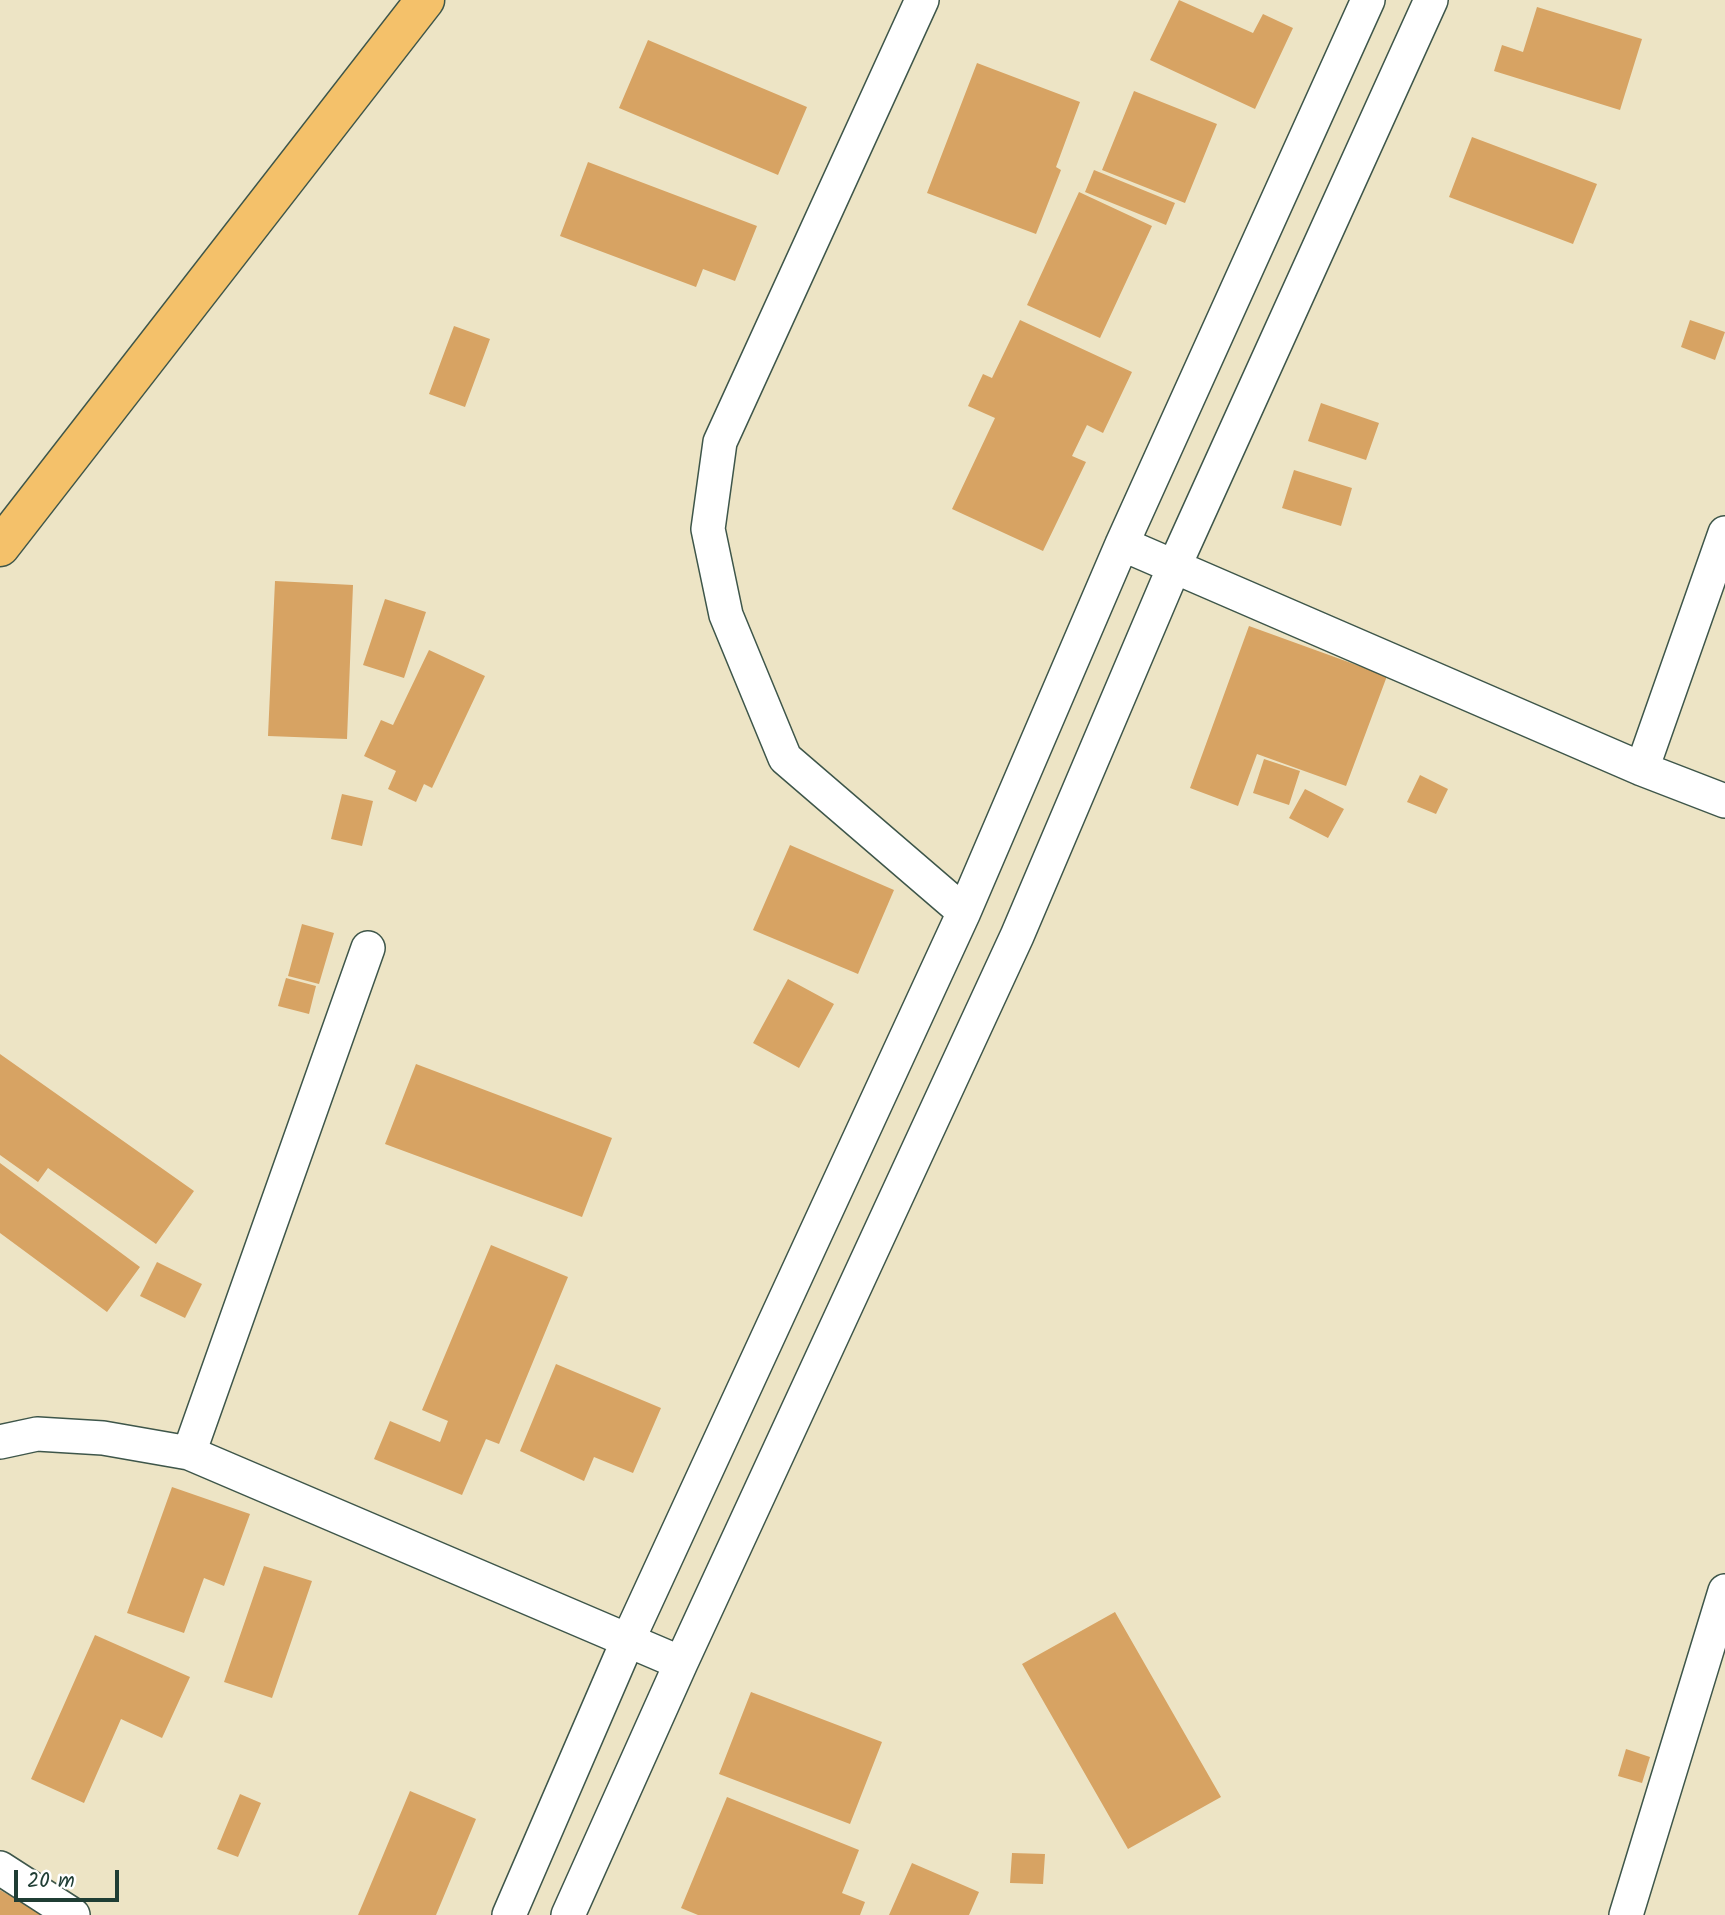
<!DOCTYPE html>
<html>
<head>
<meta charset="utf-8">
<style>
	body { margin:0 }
	#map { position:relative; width:1725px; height:1915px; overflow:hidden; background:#ede4c5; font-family:Kalam,sans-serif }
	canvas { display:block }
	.scale { position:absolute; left:14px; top:1870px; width:105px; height:32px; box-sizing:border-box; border:4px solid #1f3d34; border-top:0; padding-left:9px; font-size:21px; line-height:24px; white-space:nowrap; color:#1f3d34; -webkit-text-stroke:5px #fff; paint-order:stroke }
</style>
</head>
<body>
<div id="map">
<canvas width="1725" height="1915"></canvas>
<div class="scale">20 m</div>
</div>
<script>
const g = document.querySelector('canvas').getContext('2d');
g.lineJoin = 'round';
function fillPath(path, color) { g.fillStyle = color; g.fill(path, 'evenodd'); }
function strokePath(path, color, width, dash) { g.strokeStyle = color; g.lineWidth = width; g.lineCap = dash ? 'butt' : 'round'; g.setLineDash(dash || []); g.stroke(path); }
const building = new Path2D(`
	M1179,0L1253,33L1263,14L1293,28L1255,109L1150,60Z
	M1537,7L1642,39L1620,110L1494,71L1502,45L1523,52Z
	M648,40L807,107L778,175L619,108Z
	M977,63L1080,102L1056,167L1061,170L1036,234L927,193Z
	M1134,91L1217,124L1185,203L1102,170Z
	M1472,137L1597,184L1573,244L1449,197Z
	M588,162L757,226L735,281L703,269L696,287L560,236Z
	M1094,170L1175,203L1166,225L1085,192Z
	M1079,192L1152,226L1100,338L1027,305Z
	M1020,320L1132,372L1103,433L1087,425L1072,456L1086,462L1043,551L952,509L995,418L968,406L983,374L992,378Z
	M1690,320L1725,332L1715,360L1681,347Z
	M454,326L490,339L465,407L429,394Z
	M1321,403L1379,423L1366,460L1308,441Z
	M1294,470L1352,488L1341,526L1282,508Z
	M275,581L353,585L347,739L268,736Z
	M385,599L426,612L404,678L363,665Z
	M1249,626L1387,676L1346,786L1257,754L1238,806L1190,788Z
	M429,650L485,676L432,788L424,784L416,802L388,789L396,771L364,756L381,720L393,725Z
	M1264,759L1300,771L1289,805L1253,793Z
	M1420,775L1448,789L1436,814L1407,802Z
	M1305,789L1344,809L1328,838L1289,818Z
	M342,794L373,801L362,846L331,839Z
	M790,845L894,890L858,974L753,930Z
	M302,924L334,933L319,984L288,976Z
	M286,978L316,986L309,1014L278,1006Z
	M788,979L834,1004L799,1068L753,1043Z
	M0,1054L194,1191L156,1244L48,1168L38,1182L0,1155Z
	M416,1064L612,1138L582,1217L385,1144Z
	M0,1163L140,1267L107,1312L0,1233Z
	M491,1245L568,1277L499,1444L486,1439L462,1495L374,1459L390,1421L440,1442L448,1421L422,1410Z
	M157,1262L202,1284L185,1318L140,1296Z
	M556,1364L661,1408L633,1473L594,1457L584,1481L520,1451Z
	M172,1487L250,1514L224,1586L204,1578L184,1633L127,1613Z
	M264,1566L312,1581L272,1698L224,1682Z
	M1115,1612L1221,1797L1128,1849L1022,1664Z
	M95,1635L190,1677L162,1738L121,1719L84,1803L31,1779Z
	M751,1692L882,1742L850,1824L719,1774Z
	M1626,1749L1650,1757L1642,1783L1618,1776Z
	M410,1791L476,1819L436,1915H358Z
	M240,1794L261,1803L238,1857L217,1849Z
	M727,1797L859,1850L842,1893L865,1902L860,1915H698L681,1908Z
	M1012,1853L1045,1854L1043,1884L1010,1883Z
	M912,1863L979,1892L969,1915H889Z
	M0,1890L44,1915H0Z`);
const minor = new Path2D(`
	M922,0L720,442L708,529L726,615L785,758L964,912
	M1122,544L1642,769L1725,801
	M1642,769L1725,533
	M0,1442L37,1434L103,1438L189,1453L681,1663
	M189,1453L368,948
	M0,1868L73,1915
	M509,1915L628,1640L964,912L1122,544L1368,0
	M568,1915L681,1663L1017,936L1174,567L1431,0
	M1626,1915L1725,1591`);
const primary = new Path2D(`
	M0,547L425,0`);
fillPath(building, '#d7a363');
strokePath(minor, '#3e564a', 36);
strokePath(primary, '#3e564a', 41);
strokePath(minor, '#fff', 33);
strokePath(primary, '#f4c16a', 38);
</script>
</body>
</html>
